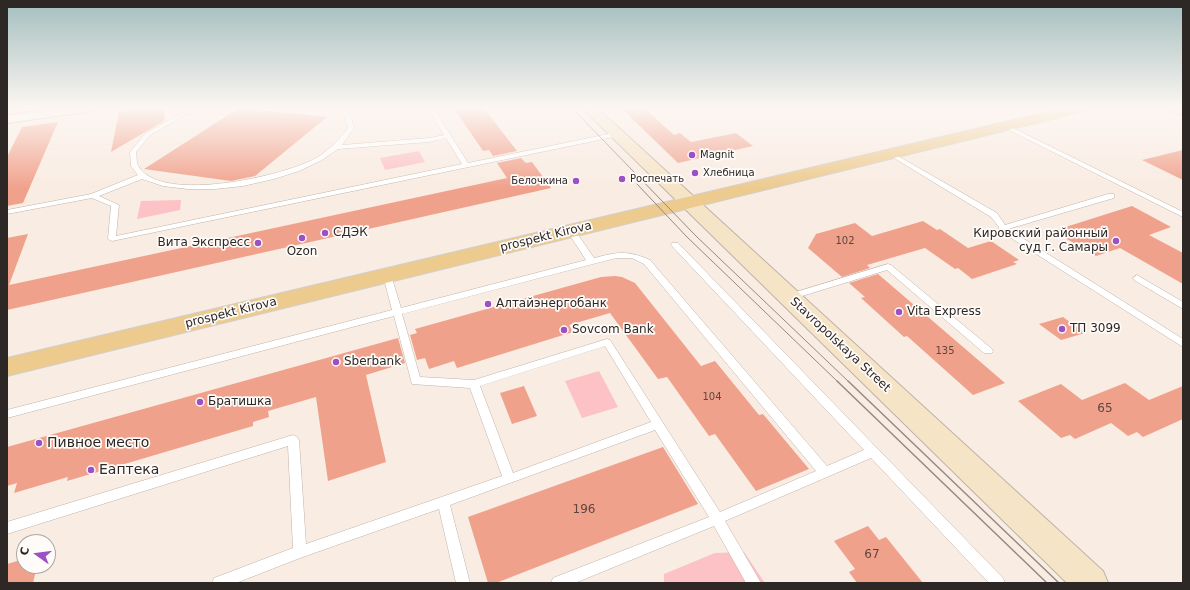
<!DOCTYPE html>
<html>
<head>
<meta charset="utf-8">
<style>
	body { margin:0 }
	#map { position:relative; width:1190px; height:590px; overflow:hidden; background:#f9ece2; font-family:"DejaVu Sans",sans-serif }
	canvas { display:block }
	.frame { position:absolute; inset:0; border:8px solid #2d2825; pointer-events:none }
	.north { position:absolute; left:16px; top:534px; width:40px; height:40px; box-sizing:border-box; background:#fefbf9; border:1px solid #aaa7a4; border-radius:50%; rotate:284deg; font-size:11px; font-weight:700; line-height:16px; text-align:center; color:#2d2825 }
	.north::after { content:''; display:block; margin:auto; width:14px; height:18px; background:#9b51c4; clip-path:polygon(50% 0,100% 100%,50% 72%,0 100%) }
</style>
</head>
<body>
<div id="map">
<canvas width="1190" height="590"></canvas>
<div class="frame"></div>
<div class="north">С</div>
</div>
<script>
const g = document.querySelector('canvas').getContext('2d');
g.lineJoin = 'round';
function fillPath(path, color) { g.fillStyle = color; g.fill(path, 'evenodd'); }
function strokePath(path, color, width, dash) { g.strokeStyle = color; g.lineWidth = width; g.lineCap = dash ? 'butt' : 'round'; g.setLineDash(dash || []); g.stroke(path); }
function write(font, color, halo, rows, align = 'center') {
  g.font = font + ' "DejaVu Sans",sans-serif'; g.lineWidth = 3.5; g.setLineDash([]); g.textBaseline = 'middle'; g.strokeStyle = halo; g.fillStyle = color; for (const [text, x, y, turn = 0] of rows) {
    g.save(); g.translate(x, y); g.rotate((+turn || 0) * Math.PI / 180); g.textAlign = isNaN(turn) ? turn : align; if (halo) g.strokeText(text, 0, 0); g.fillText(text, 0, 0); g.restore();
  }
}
const green = new Path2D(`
	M419,151L425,162L385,170L380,158Z
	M181,200L180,210L137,219L141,201Z
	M599,371L618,407L582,418L565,381Z
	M744,552L765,583H664V574L715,553Z`);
const building = new Path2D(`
	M145,107H165L164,121L111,152L119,111Z
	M453,107H483L517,151L493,156L489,150L483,151Z
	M620,107H643L674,135L680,133L691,142L736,133L753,146L678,163Z
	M239,108L327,117L255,176L231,181L144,169Z
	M58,122L23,203L7,206V157L22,127Z
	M1183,150V180L1142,160Z
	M521,158L526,163L532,162L551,188L7,310V238L28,234L9,285L507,178L497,163Z
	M1132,206L1171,227L1149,235L1183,253V284L1120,248L1096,256L1053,231Z
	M923,221L937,230L940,229L968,248L991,241L1019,260L1013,262L1017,264L972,279L958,268L955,269L925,248L867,265L870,268L842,277L808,248L816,234L855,223L872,236Z
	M878,274L1005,383L973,395L907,336L904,337L861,298L865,297L849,283Z
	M615,276L622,277L635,283L701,366L715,361L759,415L763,414L809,469L756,491L715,434L709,436L667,377L658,379L610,313L569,325L573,332L457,368L454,361L429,369L425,358L417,360L410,335L417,333L415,329L601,277Z
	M1063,317L1085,333L1061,340L1039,324Z
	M398,338L405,363L366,375L386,462L328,481L316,397L268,411L269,417L253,422V426L67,481L68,477L14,493L17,483L7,486V447Z
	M1125,383L1149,400L1183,386V419L1143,437L1137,432L1128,436L1111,423L1075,439L1070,435L1061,438L1018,401L1061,384L1082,400Z
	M524,386L537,416L512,424L500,393Z
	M663,447L698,504L496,583H488L468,517Z
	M868,526L879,540L886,537L923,583H857L849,572L855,569L834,541Z
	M24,559V566H37L33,583H7V564Z`);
const lane = new Path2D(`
	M201,107H209L184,116L150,135L136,152C137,157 136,163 139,167C162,204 286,176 318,157C330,149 339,140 348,128L343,112L337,107C351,107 351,117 354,128L342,145L429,138L444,135L427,107H433L468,163L618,132L621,134L618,136L112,241L108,239L111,206L92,198L7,214V210L91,194L138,175L131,166L130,152L146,133L180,114ZM446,138L462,164L116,236L119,205L99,196L142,179L163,186L188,189H215L243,186L274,179L299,171L322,160L338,149L429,142Z
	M1003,125H1007L1183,212V217L1003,127Z
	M891,152L997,213L1005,225L1108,194H1114V198L1008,229L1183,339V347L1003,233L999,230V227L991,217L889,155L888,154Z
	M568,229H574L594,258C618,252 627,250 650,260L827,466L864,450L671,245L672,243H678L1003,578L1005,583H989L871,458L725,521L761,583H746L714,526L575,583H551L553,578L709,517L655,430L450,505L470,583H456L439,509L300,558L236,583H212L214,578L293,548L288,446L7,534V522L293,435L297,437L299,440L306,544L502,476L470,388L412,384L394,316L7,418V410L392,310L383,275L384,273H390L391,275L401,308L586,260L567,231ZM616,258H632L644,264L816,471L720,512L610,340L607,339L474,380L420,377L402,314ZM605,346L651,422L513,473L480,386Z
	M888,264L891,265L992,349L993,351L992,353H984L887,270L789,300L784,297L786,295Z
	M1137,275L1183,302V309L1134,280L1133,278Z`);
const street = new Path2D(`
	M69,107H99L97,110L93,111L7,123V115Z`);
const secondary = new Path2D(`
	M581,107H596L1103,571L1108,583H1067Z
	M1166,107H1183V115L1168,110Z`);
const primary = new Path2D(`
	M1068,107H1092L1090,110L1085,111L7,376V358Z`);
const tramFar1 = new Path2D(`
	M571,107L696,236L849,382
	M637,184L687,237L838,382`);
const tram = new Path2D(`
	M837,381L1047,583
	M848,381L1059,583`);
const markers = [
	[692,155,4,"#9b51c4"],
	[695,173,4,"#9b51c4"],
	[622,179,4,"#9b51c4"],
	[576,181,4,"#9b51c4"],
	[325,233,4,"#9b51c4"],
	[302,238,4,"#9b51c4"],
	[1116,241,4,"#9b51c4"],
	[258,243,4,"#9b51c4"],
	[488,304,4,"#9b51c4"],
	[899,312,4,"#9b51c4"],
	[1062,329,4,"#9b51c4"],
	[564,330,4,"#9b51c4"],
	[336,362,4,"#9b51c4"],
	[200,402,4,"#9b51c4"],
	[39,443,4,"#9b51c4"],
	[91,470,4,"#9b51c4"]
];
const farPoinames = [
	["Magnit",700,155],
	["Хлебница",703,173],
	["Роспечать",630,179],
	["Белочкина",568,181,"right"]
];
const numberNames = [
	["102",845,241],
	["135",945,351],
	["104",712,397]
];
const poiNames = [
	["СДЭК",333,233],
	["Кировский районный",1108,234,"right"],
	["суд г. Самары",1108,248,"right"],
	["Вита Экспресс",250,243,"right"],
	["Ozon",302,252,"center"],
	["Алтайэнергобанк",496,304],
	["Vita Express",907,312],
	["ТП 3099",1070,329],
	["Sovcom Bank",572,330],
	["Sberbank",344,362],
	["Братишка",208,402]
];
const streetNames = [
	["prospekt Kirova",546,237,-14],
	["prospekt Kirova",231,313,-14],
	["Stavropolskaya Street",840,345,43]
];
const nearNumbernames = [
	["65",1105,409],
	["196",584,510],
	["67",872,555]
];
const nearPoinames = [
	["Пивное место",47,443],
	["Еаптека",99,470]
];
fillPath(green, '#fcc2c6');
fillPath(building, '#f0a18c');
strokePath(lane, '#bfb2a9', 1);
strokePath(street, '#bfb2a9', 2);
strokePath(secondary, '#bfb2a9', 2);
strokePath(primary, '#d1d0cf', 2);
fillPath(lane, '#fff');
fillPath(street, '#fff');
fillPath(secondary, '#f6e4c6');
fillPath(primary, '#edca8e');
strokePath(tramFar1, '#938a84', 1);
strokePath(tram, '#938a84', 1.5);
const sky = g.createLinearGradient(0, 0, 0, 189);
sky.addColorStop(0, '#a3bebe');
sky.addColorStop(0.57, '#fcf6f2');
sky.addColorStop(1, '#fcf6f200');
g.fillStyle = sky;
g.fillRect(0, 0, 1190, 189);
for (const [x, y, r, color] of markers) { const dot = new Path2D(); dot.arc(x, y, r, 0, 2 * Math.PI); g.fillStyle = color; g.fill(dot); strokePath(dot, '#fefbf9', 1.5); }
write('10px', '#2d2825', '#fefbf9', farPoinames, 'left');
write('10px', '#5e463f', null, numberNames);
write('12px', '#2d2825', '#fefbf9', poiNames, 'left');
write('12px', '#2d2825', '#fefbf9', streetNames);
write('12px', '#5e463f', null, nearNumbernames);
write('14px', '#2d2825', '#fefbf9', nearPoinames, 'left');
</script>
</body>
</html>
